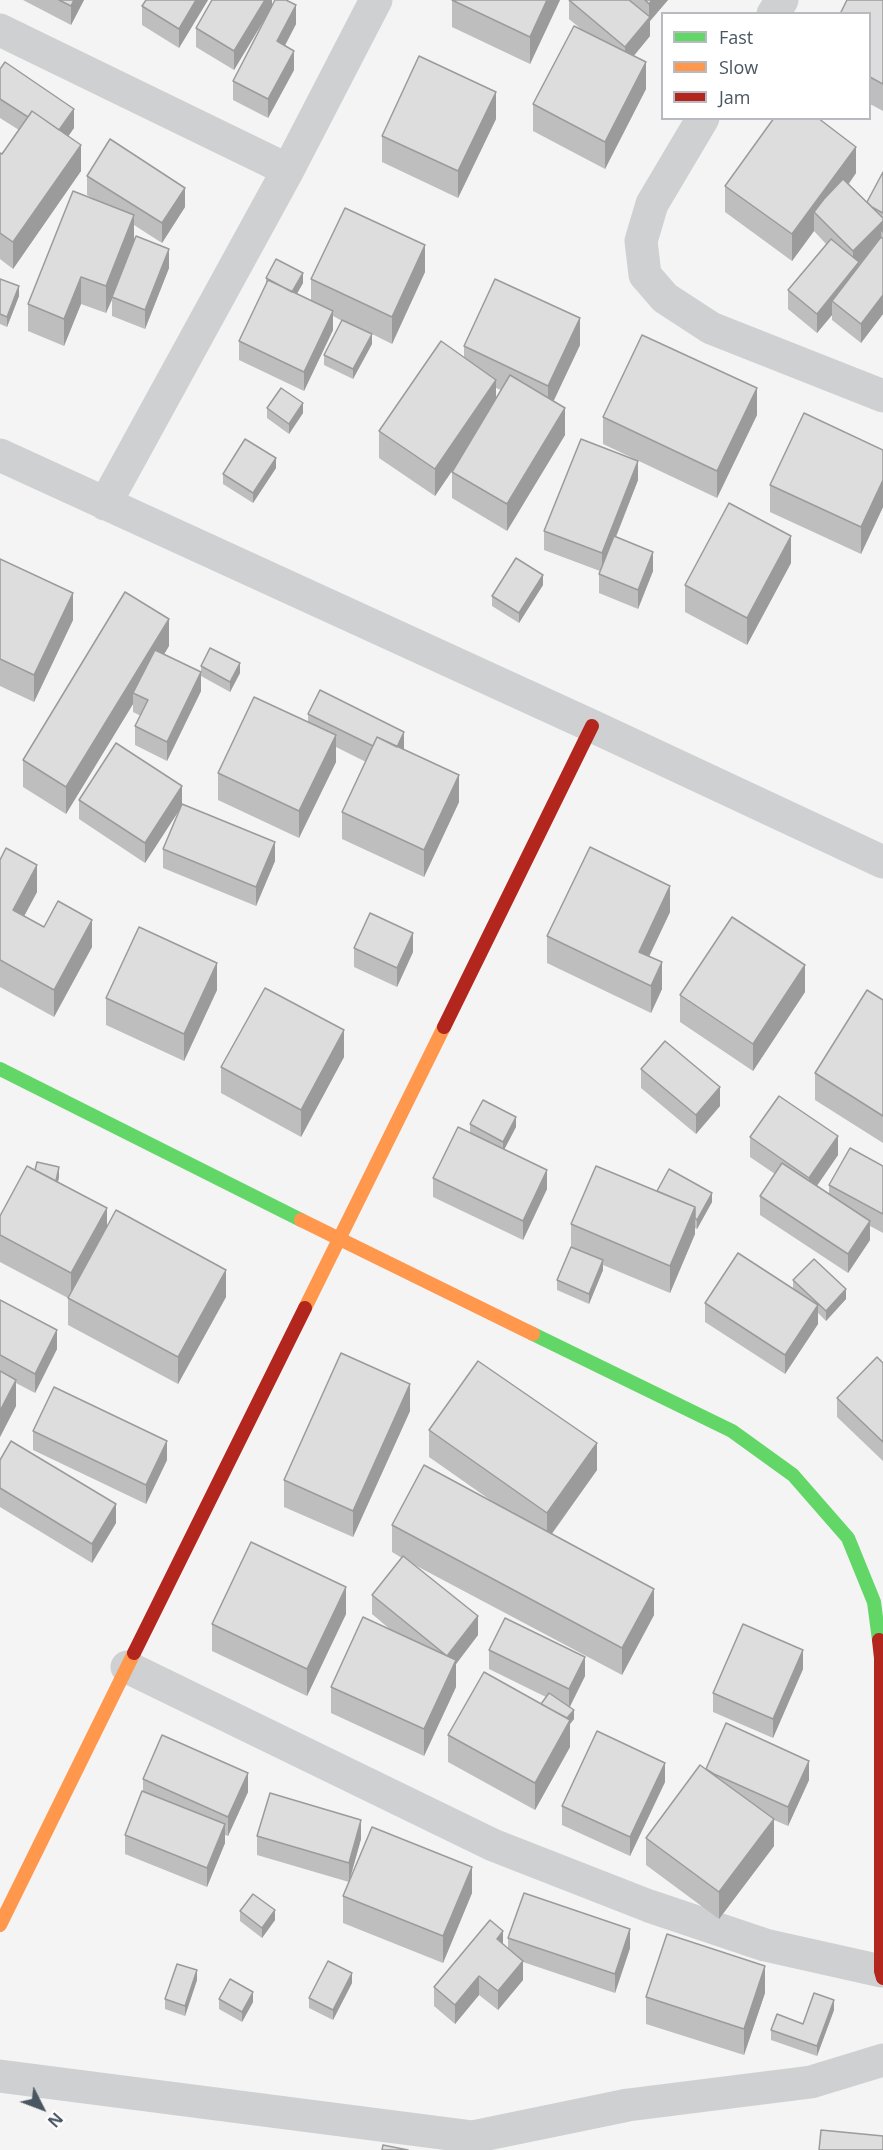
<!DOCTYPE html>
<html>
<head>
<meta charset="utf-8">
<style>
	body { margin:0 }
	#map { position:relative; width:883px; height:2150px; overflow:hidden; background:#f4f4f4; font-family:"Open Sans",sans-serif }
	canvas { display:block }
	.legend { position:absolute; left:661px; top:12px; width:210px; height:108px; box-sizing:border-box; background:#fff; border:2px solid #b7bbc0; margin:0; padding:8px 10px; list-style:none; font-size:18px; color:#4a5661 }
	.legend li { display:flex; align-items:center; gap:12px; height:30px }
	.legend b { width:30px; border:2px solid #b7bbc0 }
	.north { position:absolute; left:12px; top:2078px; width:60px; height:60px; -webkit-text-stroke:4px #fff; paint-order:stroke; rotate:132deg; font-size:16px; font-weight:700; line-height:24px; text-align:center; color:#4a5661 }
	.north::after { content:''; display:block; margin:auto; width:21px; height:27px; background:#4a5661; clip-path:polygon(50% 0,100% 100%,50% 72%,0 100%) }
</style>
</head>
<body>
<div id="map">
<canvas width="883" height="2150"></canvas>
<ul class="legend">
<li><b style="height:8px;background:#63d668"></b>Fast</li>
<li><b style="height:8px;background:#ff974d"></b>Slow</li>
<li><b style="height:8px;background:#b3261e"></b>Jam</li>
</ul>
<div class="north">N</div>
</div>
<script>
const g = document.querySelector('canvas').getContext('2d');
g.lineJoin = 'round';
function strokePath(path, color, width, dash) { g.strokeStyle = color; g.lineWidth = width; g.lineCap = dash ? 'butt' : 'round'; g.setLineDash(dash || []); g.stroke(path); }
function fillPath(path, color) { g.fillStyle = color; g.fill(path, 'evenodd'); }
const street = new Path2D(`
	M773,14L782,0
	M0,30L288,170
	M703,118L652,204L641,241L645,275L665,298L711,328L883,396
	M0,455L592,726L883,862
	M105,504L288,170L376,0
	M127,1667L493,1845L649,1906L765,1945L881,1971
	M0,2076L473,2137L628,2105L811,2082L883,2060`);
const fast = new Path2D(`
	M0,1069L301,1220
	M533,1334L732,1431L793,1475L848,1538L874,1602L879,1640`);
const slow = new Path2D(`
	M301,1220L533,1334
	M305,1308L444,1027
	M0,1925L134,1653`);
const jam = new Path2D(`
	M444,1027L592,726
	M879,1640L881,1658V1971L883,1978
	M134,1653L305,1308`);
const wall = new Path2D(`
	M23,0H84L71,25Z
	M146,0H208L179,48L142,25V6Z
	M272,0V5L296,24L285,46L294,70L268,118L233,100V81L265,18L234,70L196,47V28Z
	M452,0H560L530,64L452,27Z
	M569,0H668L650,21V36L634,56L646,89L605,169L533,131V104L581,29L569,19Z
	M883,0V111L870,104V14Z
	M0,69L74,128L68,136L81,171L13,269L0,259V153L2,154L19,130L0,118Z
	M496,119L458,198L382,162V136Z
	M883,172V314L861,343L832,320V315L817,333L788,309V290L826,244L814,231L792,261L725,212V186L856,173L849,184L867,202Z
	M87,176L185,207L162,243L134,225V238L169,268L145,329L112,316V300L106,313L81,304L64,346L28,331V304L94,199L87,195Z
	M425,272L392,344L372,334V344L353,379L324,365V355L342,321L333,316V330L304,391L239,360V341L266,284V278L303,283L297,294L311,301V279Z
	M0,279L19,296L7,327L0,324Z
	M580,345L553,401L565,435L507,531L452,498V472L456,465L435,496L379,458V431L464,357V346ZM496,388L501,390L496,398Z
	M267,408L303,413L289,434L267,418Z
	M757,415L717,498L603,444V417Z
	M883,450V507L861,554L770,512V485Z
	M276,468L253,503L223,484V474Z
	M638,480L616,537L653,571L638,609L599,593V574L600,571L544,550V531Z
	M0,559L73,620L34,702L0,686Z
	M791,563L747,645L685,612V585Z
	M543,585L519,623L492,606V596Z
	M169,646L164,654L201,691L167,761L135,745V726L141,716L133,712V704L66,814L23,787V760Z
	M201,666L240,673L230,692L201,676Z
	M308,714L404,750L459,802L424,877L342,839V812L366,762L336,747V762L299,838L218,800V773L308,722Z
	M79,800L182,804L275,861L256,906L163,868V849L179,810L145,863L79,819Z
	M0,860L37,892L24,916L44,927L92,947L54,1017L0,987Z
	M670,912L649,956L662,989L651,1013L547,963V936Z
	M354,948L413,952L397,987L354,967Z
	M217,990L184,1061L106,1025V998Z
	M805,992L753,1071L680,1022V995Z
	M883,1000V1143L815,1100V1073Z
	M344,1057L301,1137L221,1093V1067Z
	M641,1069L720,1106L696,1134L641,1088Z
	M470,1124L516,1127L504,1149L547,1189L523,1240L433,1197V1178L470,1132Z
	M750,1137L838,1155L817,1186L829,1194V1185L883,1166V1233L870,1226V1240L848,1273L760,1215V1196L775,1174L750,1157Z
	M35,1170L59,1177L58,1182L107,1227L226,1297L178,1384L68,1325V1298L0,1262V1216Z
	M657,1191L712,1202L697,1229L695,1228V1234L670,1293L603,1265V1270L589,1304L557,1290V1280L571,1247V1224Z
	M793,1280L846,1299L826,1321L818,1313V1324L785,1374L705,1322V1303L793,1289Z
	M0,1300L57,1349L35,1393L16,1383V1406L0,1437Z
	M883,1363V1461L837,1417V1398Z
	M410,1411L353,1537L284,1507V1480Z
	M429,1430L597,1470L552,1534L654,1615L622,1675L411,1563L478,1635L456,1664V1687L424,1756L331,1713V1687L392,1631L372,1614V1595L402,1558L392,1552V1525L496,1504L429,1457Z
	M33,1431L167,1460L146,1504L33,1450Z
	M0,1460L116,1523L92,1563L0,1507Z
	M346,1614L307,1696L212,1651V1624Z
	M489,1650L585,1676L570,1707L574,1719L570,1724V1747L535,1810L448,1762V1735L541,1704L546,1697L489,1669Z
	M803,1669L773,1738L713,1712V1693Z
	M706,1769L809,1780L788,1826L774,1820V1846L719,1919L646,1865V1838Z
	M143,1779L248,1792L228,1836L225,1835V1843L207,1887L125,1854V1835L143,1791Z
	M665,1782L630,1856L562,1825V1806Z
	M257,1836L361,1839L349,1882L257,1855Z
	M472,1893L443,1963L343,1923V1896Z
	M240,1911L275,1920L262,1938L240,1921Z
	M508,1938L630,1948L615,1993L523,1962V1980L498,2010L479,1995L455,2024L434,2006V1987L503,1945L508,1949Z
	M197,1980L185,2016L165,2009V1999Z
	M352,1983L333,2020L309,2008V1998Z
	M765,1993L744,2055L646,2024V1997Z
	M219,1999L253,2002L242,2022L219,2009Z
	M834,2010L817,2056L771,2040V2030L803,2024Z`);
const shadedWall = new Path2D(`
	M74,0H84L71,25V6Z
	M196,0H208L179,48V29Z
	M265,0H272V7L234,70V51Z
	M547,0H560L530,64V37Z
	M652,0H668L650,21V36L625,66V47L649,19V4Z
	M296,5V24L277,60V41Z
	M294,51V70L268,118V99Z
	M646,62V89L605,169V142Z
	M496,92V119L458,198V171Z
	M74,109V128L56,154V135Z
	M81,145V171L13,269V242Z
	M856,147V173L822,220L814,212V231L792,261V234Z
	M185,188V207L162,243V223Z
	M134,215V242L112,297V299L106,313V286Z
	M883,221V233L881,231V242L859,264V281L832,301V315L817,333V314L853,270V251Z
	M425,245V272L392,344V317Z
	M169,249V268L145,329V310Z
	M303,273V283L292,302V292Z
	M81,277V304L64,346V319Z
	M19,286V296L7,327V317Z
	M883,295V314L861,343V324Z
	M333,311V330L304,391V372Z
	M580,318V345L548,413V386Z
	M372,334V344L353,379V369Z
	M496,380V406L435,496V469Z
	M757,388V415L717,498V471Z
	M303,403V413L289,434V424Z
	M565,408V435L507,531V504Z
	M276,458V468L253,503V493Z
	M638,461V480L602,572V553Z
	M883,480V507L861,554V527Z
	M791,536V563L747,645V618Z
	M653,552V571L638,609V590Z
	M543,575V585L519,623V613Z
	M73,593V620L34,702V675Z
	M169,619V646L139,696L133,693V704L66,814V787Z
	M240,663V673L230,692V682Z
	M201,672V691L167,761V742Z
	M404,732V751L394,753Z
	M336,735V762L299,838V811Z
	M459,775V802L424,877V850Z
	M182,786V806L145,863V843Z
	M275,842V861L256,906V887Z
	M37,865V892L13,937V910Z
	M670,886V912L639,978V952Z
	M92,920V947L54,1017V990Z
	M413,933V952L397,987V968Z
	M662,962V989L651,1013V986Z
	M217,963V990L184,1061V1034Z
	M805,965V992L753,1071V1044Z
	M344,1030V1057L301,1137V1110Z
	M720,1087V1106L696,1134V1115Z
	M516,1117V1127L503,1152V1142Z
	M838,1136V1155L809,1197V1178Z
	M59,1167V1177L53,1205V1195Z
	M547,1170V1189L523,1240V1221Z
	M712,1193V1202L697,1229V1220Z
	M695,1207V1234L670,1293V1266Z
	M107,1208V1235L71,1300V1273Z
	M870,1221V1240L848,1273V1254Z
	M603,1260V1270L589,1304V1294Z
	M226,1270V1297L178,1384V1357Z
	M846,1289V1299L826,1321V1311Z
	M818,1305V1324L785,1374V1355Z
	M57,1330V1349L35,1393V1374Z
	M16,1380V1406L0,1437V1411Z
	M410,1384V1411L353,1537V1511Z
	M167,1441V1460L146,1504V1485Z
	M597,1443V1470L547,1540V1513Z
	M116,1504V1523L92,1563V1544Z
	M346,1587V1614L307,1696V1669Z
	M654,1589V1615L622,1675V1648Z
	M478,1616V1635L456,1664V1687L424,1756V1729L447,1656Z
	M803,1650V1669L773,1738V1719Z
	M585,1657V1676L569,1708V1689Z
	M574,1710V1719L570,1724V1747L535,1810V1783L559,1730Z
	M809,1761V1780L788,1826V1807Z
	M665,1763V1782L630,1856V1837Z
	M248,1773V1792L228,1836V1817Z
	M774,1819V1846L719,1919V1892Z
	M361,1820V1839L349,1882V1863Z
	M225,1824V1843L207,1887V1868Z
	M472,1867V1893L443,1963V1936Z
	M275,1910V1920L262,1938V1928Z
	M630,1929V1948L615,1993V1974Z
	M503,1931V1950L497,1939Z
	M523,1961V1980L498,2010V1991Z
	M765,1966V1993L744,2055V2029Z
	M197,1970V1980L185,2016V2006Z
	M352,1973V1983L333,2020V2010Z
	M479,1976V1995L455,2024V2005Z
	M253,1992V2002L242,2022V2012Z
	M834,2000V2010L817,2056V2046Z`);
const building = new Path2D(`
	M59,0H74L71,6Z
	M146,0H196L179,29L142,6Z
	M212,0H265L234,51L196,28Z
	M275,0H286L296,5L277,41L294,51L268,99L233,81Z
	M452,0H547L530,37Z
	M569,0H629L650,17L625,47Z
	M645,0H652L649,4Z
	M847,0H883V84L870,77V14H840Z
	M574,26L646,62L605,142L533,104Z
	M419,56L496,92L458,171L382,136Z
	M5,62L74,109L59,130L32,111L28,117L0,99V69Z
	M32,111L81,145L13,242L0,233V153L2,154Z
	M774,118H818L856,147L792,234L725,186Z
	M110,139L185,188L162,223L87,176Z
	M883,172V213L872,207L867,202Z
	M843,179L883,218V221L853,251L814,212L824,199Z
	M73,191L134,215L106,286L81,277L64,319L28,304Z
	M345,208L425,245L392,317L311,279Z
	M136,236L169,249L145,310L112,297Z
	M881,237L883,239V295L861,324L832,301Z
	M831,239L859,262L817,314L788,290Z
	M276,259L303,273L292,292L266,278Z
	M0,279L19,286L7,317L0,314Z
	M495,279L580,318L548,386L464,346Z
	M268,280L333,311L304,372L239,341Z
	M342,320L372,334L353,369L324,355Z
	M642,335L757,388L717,471L603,417Z
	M441,341L496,380L435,469L379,431Z
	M510,375L565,408L507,504L452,472Z
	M281,388L303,403L289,424L267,408Z
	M804,413L883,450V480L861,527L770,485Z
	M245,439L276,458L253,493L223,474Z
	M581,439L638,461L602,553L544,531Z
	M729,503L791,536L747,618L685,585Z
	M614,536L653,552L638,590L599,574Z
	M516,558L543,575L519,613L492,596Z
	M0,559L73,593L34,675L0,659Z
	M125,592L169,619L66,787L23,760Z
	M210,648L240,663L230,682L201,666Z
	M155,650L201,672L167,742L135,726L148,700L133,693Z
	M320,690L404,732L397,747L377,737L373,746L308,714Z
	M254,697L336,735L299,811L218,773Z
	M377,737L459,775L424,850L342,812Z
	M116,743L182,786L145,843L79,800Z
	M182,804L275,842L256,887L163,849Z
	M590,847L670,886L639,952L662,962L651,986L547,936Z
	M6,848L37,865L13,910L44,927L58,901L92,920L54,990L0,960V860Z
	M370,913L413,933L397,968L354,948Z
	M732,917L805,965L753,1044L680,995Z
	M139,927L217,963L184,1034L106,998Z
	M265,988L344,1030L301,1110L221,1067Z
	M867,990L883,1000V1116L815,1073Z
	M665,1041L720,1087L696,1115L641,1069Z
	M779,1096L838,1136L809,1178L750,1137Z
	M483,1100L516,1117L503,1142L470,1124Z
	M458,1127L547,1170L523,1221L433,1178Z
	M850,1148L883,1166V1214L829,1185Z
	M37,1162L59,1167L56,1181L35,1170Z
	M782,1163L870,1221L848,1254L760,1196Z
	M27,1166L107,1208L71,1273L0,1235V1216Z
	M596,1166L695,1207L670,1266L571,1224Z
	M669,1169L712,1193L697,1220L695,1218V1207L657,1191Z
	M116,1210L226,1270L178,1357L68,1298Z
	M571,1247L603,1260L589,1294L557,1280Z
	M738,1253L818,1305L785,1355L705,1303Z
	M814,1259L846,1289L826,1311L793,1280Z
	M0,1300L57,1330L35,1374L0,1355Z
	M341,1353L410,1384L353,1511L284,1480Z
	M877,1357L883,1363V1442L837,1398Z
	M478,1361L597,1443L547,1513L429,1430Z
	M0,1371L16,1380L0,1411Z
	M54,1387L167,1441L146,1485L33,1431Z
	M11,1441L116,1504L92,1544L0,1488V1460Z
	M424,1465L654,1589L622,1648L392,1525Z
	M251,1542L346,1587L307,1669L212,1624Z
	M403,1556L478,1616L447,1656L372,1595Z
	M363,1617L456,1660L424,1729L331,1687Z
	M505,1618L585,1657L569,1689L489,1650Z
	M743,1624L803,1650L773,1719L713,1693Z
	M484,1672L570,1720L535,1783L448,1735Z
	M549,1693L574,1710L567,1718L541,1704Z
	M726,1723L809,1761L788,1807L714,1774L706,1769Z
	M597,1731L665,1763L630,1837L562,1806Z
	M162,1735L248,1773L228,1817L143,1779Z
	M700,1765L774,1819L719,1892L646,1838Z
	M142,1791L225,1824L207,1868L125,1835Z
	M270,1793L361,1820L349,1863L257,1836Z
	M372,1827L472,1867L443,1936L343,1896Z
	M524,1893L630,1929L615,1974L508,1938Z
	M253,1894L275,1910L262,1928L240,1911Z
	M490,1920L503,1931L497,1939L523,1961L498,1991L479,1976L455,2005L434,1987Z
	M667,1934L765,1966L744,2029L646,1997Z
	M328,1961L352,1973L333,2010L309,1998Z
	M177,1964L197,1970L185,2006L165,1999Z
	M230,1979L253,1992L242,2012L219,1999Z
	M814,1993L834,2000L817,2046L771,2030L777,2014L803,2024Z
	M821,2130L883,2136V2150H819Z
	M383,2145L408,2150H382Z`);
strokePath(street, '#ced0d2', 33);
strokePath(fast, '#63d668', 14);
strokePath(slow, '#ff974d', 14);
strokePath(jam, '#b3261e', 14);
fillPath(wall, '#bebebf');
fillPath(shadedWall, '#9b9b9b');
fillPath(building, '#ddddde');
strokePath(building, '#9b9b9b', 1.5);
</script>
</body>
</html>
